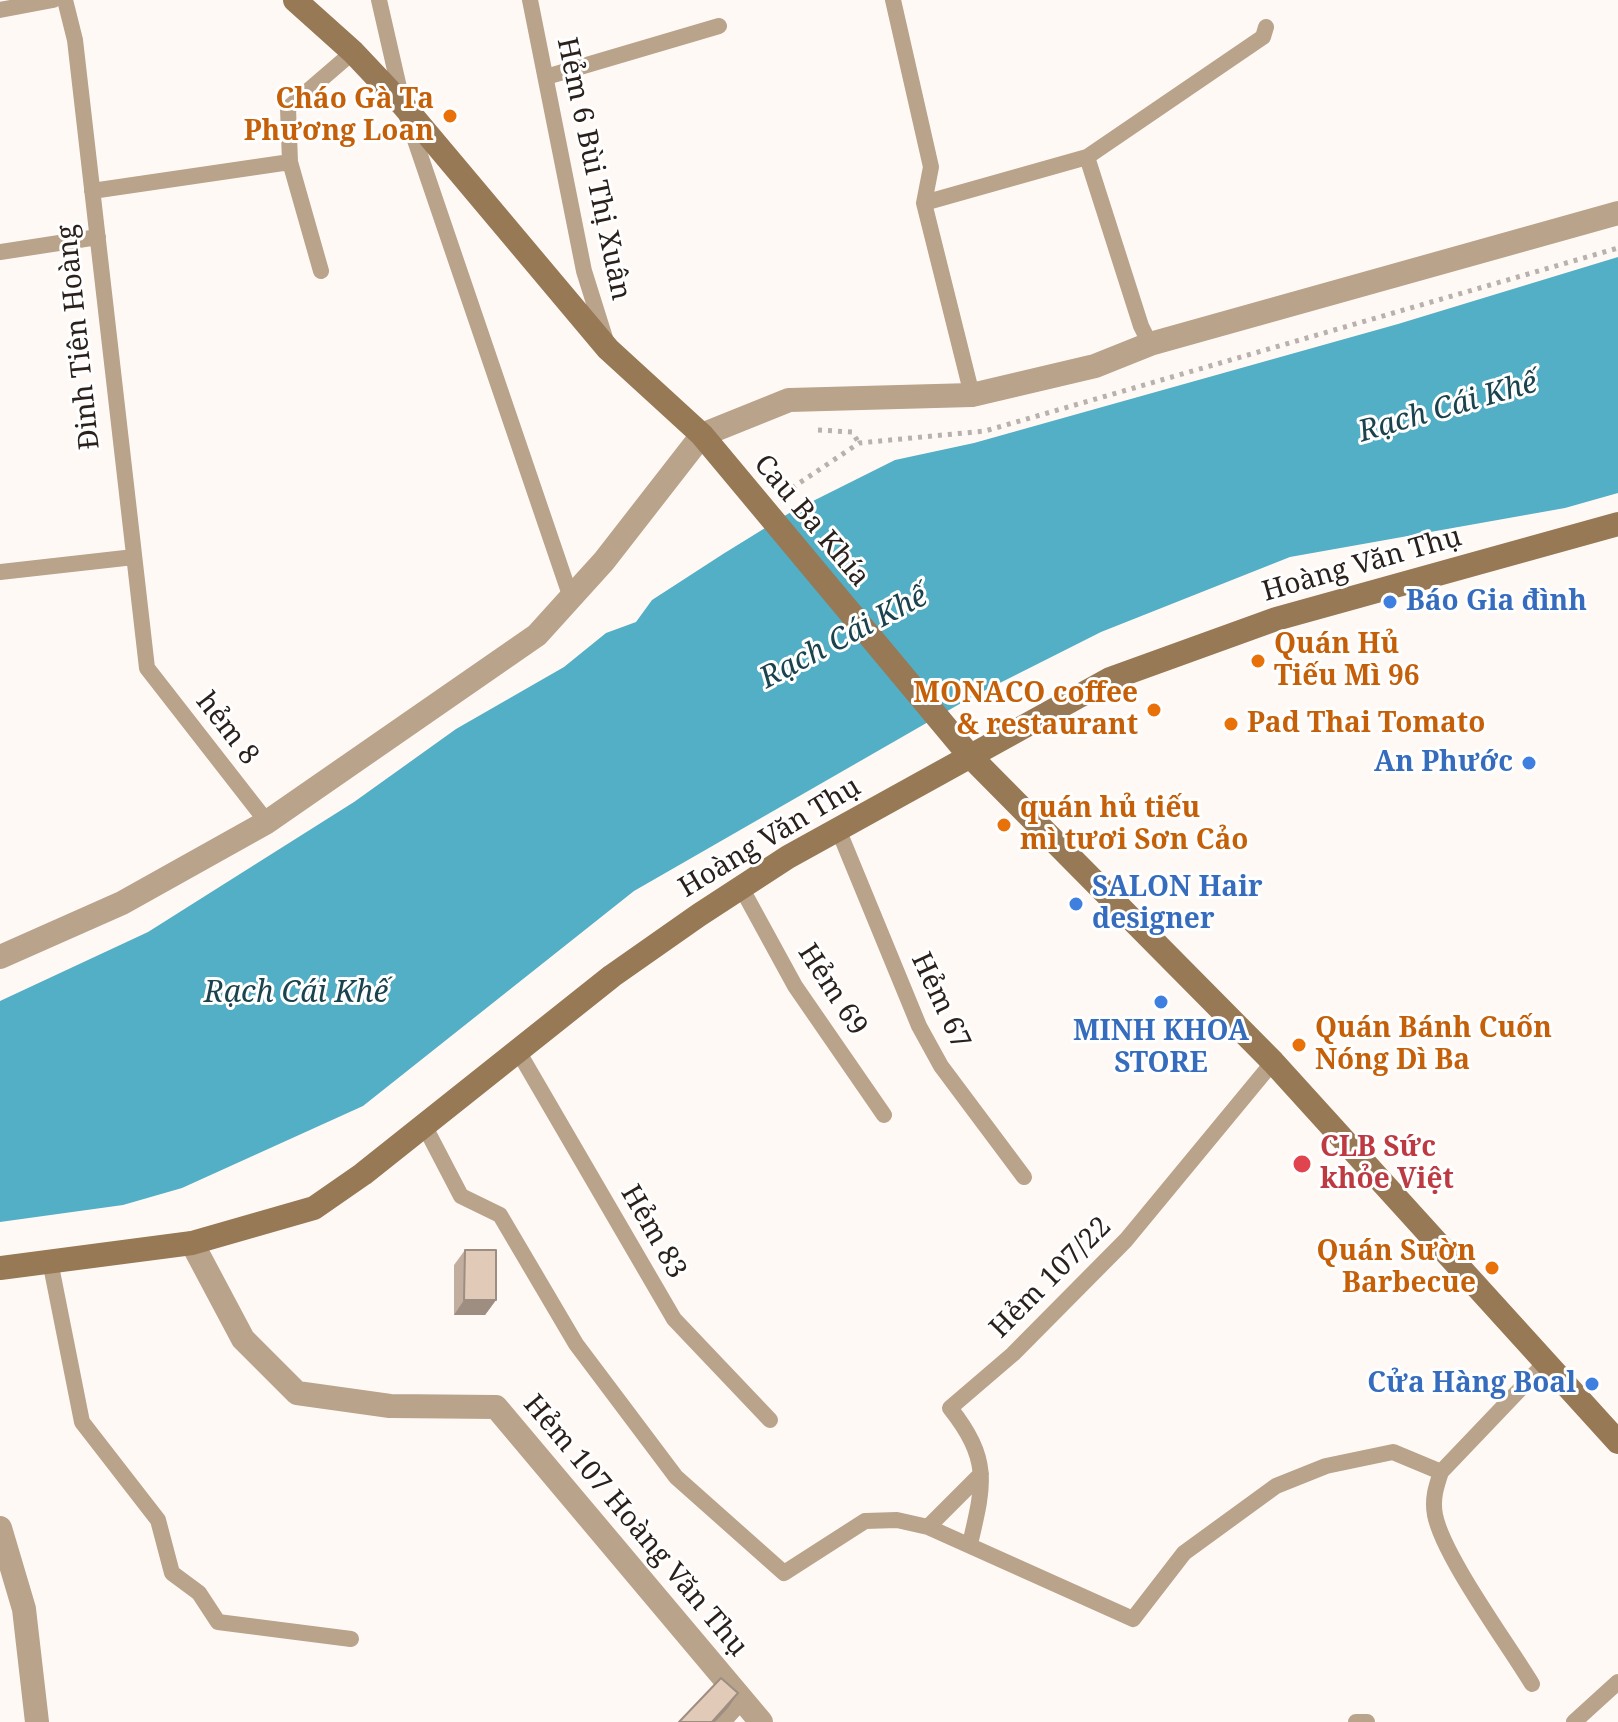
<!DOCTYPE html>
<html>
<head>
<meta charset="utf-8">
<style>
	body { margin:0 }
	canvas { display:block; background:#fff9f6 }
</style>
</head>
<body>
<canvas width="1618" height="1722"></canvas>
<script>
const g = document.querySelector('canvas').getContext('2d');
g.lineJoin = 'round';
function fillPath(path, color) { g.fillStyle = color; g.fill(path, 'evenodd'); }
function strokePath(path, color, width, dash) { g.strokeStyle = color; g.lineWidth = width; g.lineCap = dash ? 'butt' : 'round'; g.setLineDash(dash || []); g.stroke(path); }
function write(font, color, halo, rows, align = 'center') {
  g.font = font + ' "Noto Serif",serif'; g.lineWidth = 6; g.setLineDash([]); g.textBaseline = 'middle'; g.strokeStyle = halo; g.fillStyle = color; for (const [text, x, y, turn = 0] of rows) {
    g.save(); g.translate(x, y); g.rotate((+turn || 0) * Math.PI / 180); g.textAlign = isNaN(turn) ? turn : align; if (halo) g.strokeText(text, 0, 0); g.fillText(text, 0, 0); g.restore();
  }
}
const water = new Path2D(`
	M1618,257V493L1565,508L1290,557L1101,632L970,698L634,891L363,1106L182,1188L123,1205L0,1222V1001L148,932L354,802L456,729L564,667L606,633L636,622L652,600L723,554L791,512L895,460L974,443L1398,324Z`);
const path = new Path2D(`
	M818,430L852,432L859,443
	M784,490L786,492L859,443L985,431L1618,248`);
const lane = new Path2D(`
	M65,0L75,40L147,668L267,822
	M379,0L403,105L571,598
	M530,0L584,271L605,338
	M893,0L931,167L924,203L972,395
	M0,10L53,0
	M546,77L719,26
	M290,162L321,271
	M92,191L290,162L288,108L353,52
	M924,203L1087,157
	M0,252L98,237
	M1150,344L1141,326L1087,157L1263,37L1266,27
	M0,572L134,557
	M838,829L919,1026L941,1066L1024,1177
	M742,889L795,986L884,1115
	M518,1051L674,1319L770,1420
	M424,1125L461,1196L500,1215L576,1344L676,1477L784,1573L865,1521L897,1520L928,1527L1133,1619L1184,1553L1276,1486L1326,1466L1393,1452L1441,1472L1546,1362
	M50,1261L82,1422L158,1520L172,1573L199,1593L218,1622L351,1639
	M1441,1472C1436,1487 1432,1499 1435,1515C1443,1556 1508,1644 1532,1684
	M928,1527L981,1474
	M970,1544C984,1484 991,1460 950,1408L1013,1354L1126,1240L1273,1062
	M723,1722L742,1701
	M1356,1722H1367
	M1574,1722L1618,1682`);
const street = new Path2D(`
	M0,957L122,903L267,822L537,635L604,561L702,435L789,400L972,395L1095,366L1150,344L1618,213
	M192,1243L243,1339L297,1393L390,1406L496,1407L761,1722
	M0,1528L24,1609L37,1722`);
const secondary = new Path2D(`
	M295,0L353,52L403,105L608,349L702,435L969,755L1273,1062L1618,1442
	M0,1268L192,1243L314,1208L363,1174L612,976L699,915L788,857L1110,679L1276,619L1618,524`);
const wall = new Path2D(`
	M465,1250L496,1300L485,1315H454V1265Z`);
const shadedWall = new Path2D(`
	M464,1300H496L485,1315H454Z
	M738,1693L728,1708L715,1722H712Z`);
const building = new Path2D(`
	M465,1250H496V1300H464Z
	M721,1678L738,1693L712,1722H679Z`);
const markers = [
	[450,116,8,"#e8710a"],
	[1390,602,8,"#3f7fe0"],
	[1258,661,8,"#e8710a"],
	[1154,710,8,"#e8710a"],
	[1231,724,8,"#e8710a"],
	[1529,763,8,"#3f7fe0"],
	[1004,825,8,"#e8710a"],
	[1076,904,8,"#3f7fe0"],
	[1161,1002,8,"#3f7fe0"],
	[1299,1045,8,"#e8710a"],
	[1302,1164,10,"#e0444e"],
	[1492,1268,8,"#e8710a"],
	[1592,1384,8,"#3f7fe0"]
];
const foodNames = [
	["Cháo Gà Ta",434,100,"right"],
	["Phương Loan",434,132,"right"],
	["Quán Hủ",1274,645],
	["Tiếu Mì 96",1274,677],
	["MONACO coffee",1138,694,"right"],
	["& restaurant",1138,726,"right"],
	["Pad Thai Tomato",1247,724],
	["quán hủ tiếu",1020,809],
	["mì tươi Sơn Cảo",1020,841],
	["Quán Bánh Cuốn",1315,1029],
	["Nóng Dì Ba",1315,1061],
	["Quán Sườn",1476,1252,"right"],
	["Barbecue",1476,1284,"right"]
];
const streetNames = [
	["Hẻm 6 Bùi Thị Xuân",593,169,78],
	["Đinh Tiên Hoàng",79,337,-96],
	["Cau Ba Khía",811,521,50],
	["Hoàng Văn Thụ",1362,565,-16],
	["hẻm 8",227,729,52],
	["Hoàng Văn Thụ",770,838,-31],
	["Hẻm 69",832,990,57],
	["Hẻm 67",940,1001,65],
	["Hẻm 83",653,1232,60],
	["Hẻm 107/22",1051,1278,-45],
	["Hẻm 107 Hoàng Văn Thụ",635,1526,50]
];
const shopNames = [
	["Báo Gia đình",1406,602],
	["An Phước",1513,763,"right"],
	["SALON Hair",1092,888],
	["designer",1092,920],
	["MINH KHOA",1161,1032,"center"],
	["STORE",1161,1064,"center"],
	["Cửa Hàng Boal",1576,1384,"right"]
];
const healthNames = [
	["CLB Sức",1320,1148],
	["khỏe Việt",1320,1180]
];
const waterNames = [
	["Rạch Cái Khế",1448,408,-16],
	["Rạch Cái Khế",844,638,-28],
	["Rạch Cái Khế",296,993]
];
fillPath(water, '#53afc6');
strokePath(path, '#b8b1ad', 5, [4, 6]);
strokePath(lane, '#b9a38b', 16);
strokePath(street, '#b9a38b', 24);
strokePath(secondary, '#987955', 24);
fillPath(wall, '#c2ae9e');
fillPath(shadedWall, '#9e8d81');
fillPath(building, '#e2cab8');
strokePath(building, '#9e8d81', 2);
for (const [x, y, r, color] of markers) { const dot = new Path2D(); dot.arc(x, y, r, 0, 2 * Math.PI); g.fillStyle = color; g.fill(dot); strokePath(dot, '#fff', 3); }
write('bold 28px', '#c56008', '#fff', foodNames, 'left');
write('28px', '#2b211c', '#fff', streetNames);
write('bold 28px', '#366cbe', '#fff', shopNames, 'left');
write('bold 28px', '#be3a42', '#fff', healthNames, 'left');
write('italic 30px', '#1a434e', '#fff', waterNames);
</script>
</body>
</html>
